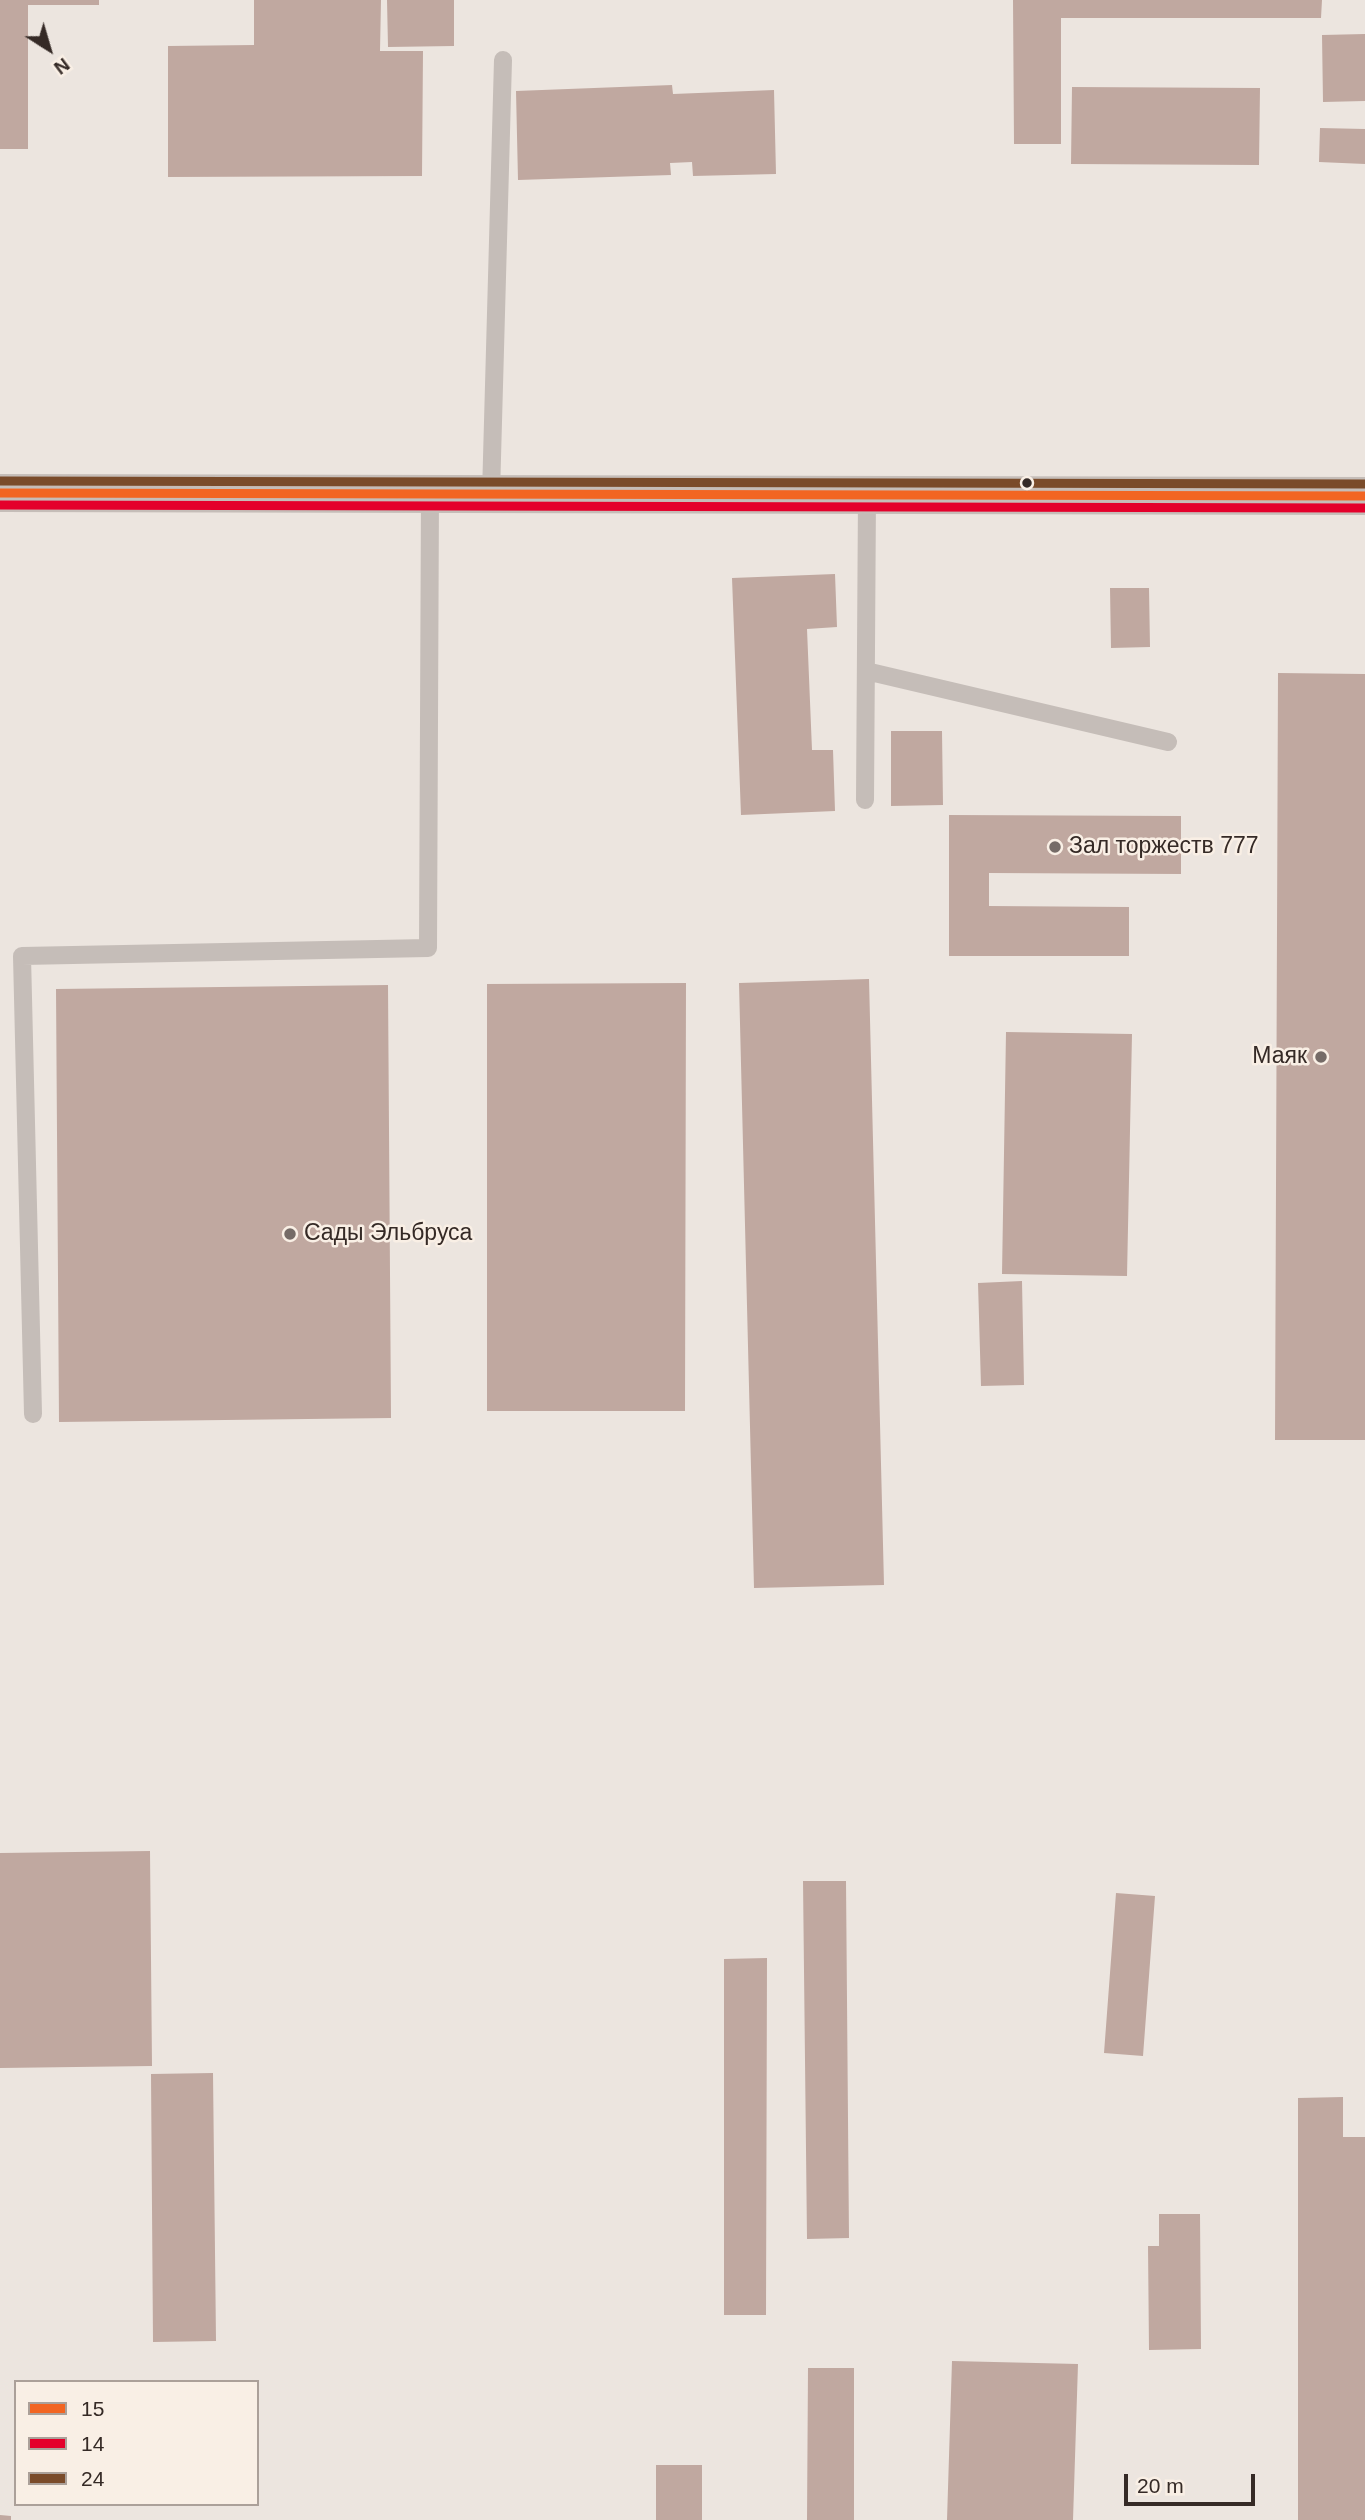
<!DOCTYPE html>
<html>
<head>
<meta charset="utf-8">
<style>
	body { margin:0 }
	#map { position:relative; width:1365px; height:2520px; overflow:hidden; background:#ece5df; font-family:Arial,sans-serif }
	canvas { display:block }
	.legend { position:absolute; left:14px; top:2380px; width:245px; height:126px; box-sizing:border-box; background:#f9efe5; border:2px solid #aba099; margin:0; padding:9px 12px; list-style:none; font-size:21px; color:#352a26 }
	.legend li { display:flex; align-items:center; gap:14px; height:35px }
	.legend b { width:35px; border:2px solid #aba099 }
	.north { position:absolute; left:14px; top:14px; width:70px; height:70px; -webkit-text-stroke:5px #f9efe5; paint-order:stroke; rotate:143deg; font-size:19px; font-weight:700; line-height:28px; text-align:center; color:#352a26 }
	.north::after { content:''; display:block; margin:auto; width:24px; height:32px; background:#352a26; clip-path:polygon(50% 0,100% 100%,50% 72%,0 100%) }
	.scale { position:absolute; left:1124px; top:2474px; width:131px; height:32px; box-sizing:border-box; border:4px solid #352a26; border-top:0; padding-left:9px; font-size:21px; line-height:24px; white-space:nowrap; color:#352a26; -webkit-text-stroke:5px #f9efe5; paint-order:stroke }
</style>
</head>
<body>
<div id="map">
<canvas width="1365" height="2520"></canvas>
<ul class="legend">
<li><b style="height:9px;background:#f26522"></b>15</li>
<li><b style="height:9px;background:#e4002b"></b>14</li>
<li><b style="height:9px;background:#7a4b2a"></b>24</li>
</ul>
<div class="north">N</div>
<div class="scale">20 m</div>
</div>
<script>
const g = document.querySelector('canvas').getContext('2d');
g.lineJoin = 'round';
function fillPath(path, color) { g.fillStyle = color; g.fill(path, 'evenodd'); }
function strokePath(path, color, width, dash) { g.strokeStyle = color; g.lineWidth = width; g.lineCap = dash ? 'butt' : 'round'; g.setLineDash(dash || []); g.stroke(path); }
function write(font, color, halo, rows, align = 'center') {
  g.font = font + ' Arial,sans-serif'; g.lineWidth = 5; g.setLineDash([]); g.textBaseline = 'middle'; g.strokeStyle = halo; g.fillStyle = color; for (const [text, x, y, turn = 0] of rows) {
    g.save(); g.translate(x, y); g.rotate((+turn || 0) * Math.PI / 180); g.textAlign = isNaN(turn) ? turn : align; if (halo) g.strokeText(text, 0, 0); g.fillText(text, 0, 0); g.restore();
  }
}
const building = new Path2D(`
	M0,0H99V5H28V149H0Z
	M254,0H381L380,51H423L422,176L168,177V46L254,45Z
	M387,0H454V46L388,47Z
	M1013,0H1322L1321,18H1061V144H1014Z
	M1365,34V101L1323,102L1322,35Z
	M672,85L673,94L774,90L776,174L693,176L692,162L670,163L671,175L518,180L516,91Z
	M1072,87L1260,88L1259,165L1071,164Z
	M1320,128L1365,129V164L1319,162Z
	M835,574L837,627L807,629L812,750H833L835,811L741,815L732,578Z
	M1110,588H1149L1150,647L1111,648Z
	M1278,673L1365,674V1440H1275Z
	M891,731H942L943,805L891,806Z
	M949,815L1181,816V874L989,873V906L1129,907V956H949Z
	M869,979L884,1585L754,1588L739,983Z
	M686,983L685,1411H487V984Z
	M388,985L391,1418L59,1422L56,989Z
	M1006,1032L1132,1034L1127,1276L1002,1274Z
	M1022,1281L1024,1385L981,1386L978,1283Z
	M150,1851L152,2066L0,2068V1853Z
	M803,1881H846L849,2238L807,2239Z
	M1116,1893L1155,1896L1143,2056L1104,2053Z
	M767,1958L766,2315H724V1959Z
	M213,2073L216,2341L153,2342L151,2074Z
	M1343,2097V2137H1365V2520H1298V2098Z
	M1159,2214H1200L1201,2349L1149,2350L1148,2246H1159Z
	M952,2361L1078,2364L1073,2520H947Z
	M808,2368H854V2520H807Z
	M656,2465H702V2520H656Z
	M0,2515L11,2516V2520H0Z`);
const service = new Path2D(`
	M491,494L503,60
	M866,671L1168,742
	M865,800L867,495
	M33,1414L22,956L428,948L430,493`);
const tertiary = new Path2D(`
	M0,493L1365,496`);
const bus1 = new Path2D(`
	M0,493L1365,496`);
const bus2 = new Path2D(`
	M0,505L1365,508`);
const bus3 = new Path2D(`
	M0,481L1365,484`);
const markers = [
	[1027,483,6,"#352a26"],
	[1055,847,7,"#756b67"],
	[1321,1057,7,"#756b67"],
	[290,1234,7,"#756b67"]
];
const poiNames = [
	["Зал торжеств 777",1069,847],
	["Маяк",1307,1057,"right"],
	["Сады Эльбруса",304,1234]
];
fillPath(building, '#c0a8a0');
strokePath(service, '#c5bdb8', 18);
strokePath(tertiary, '#c5bdb8', 38);
strokePath(bus1, '#f26522', 9);
strokePath(bus2, '#e4002b', 9);
strokePath(bus3, '#7a4b2a', 9);
for (const [x, y, r, color] of markers) { const dot = new Path2D(); dot.arc(x, y, r, 0, 2 * Math.PI); g.fillStyle = color; g.fill(dot); strokePath(dot, '#f9efe5', 2.5); }
write('23px', '#352a26', '#f9efe5', poiNames, 'left');
</script>
</body>
</html>
